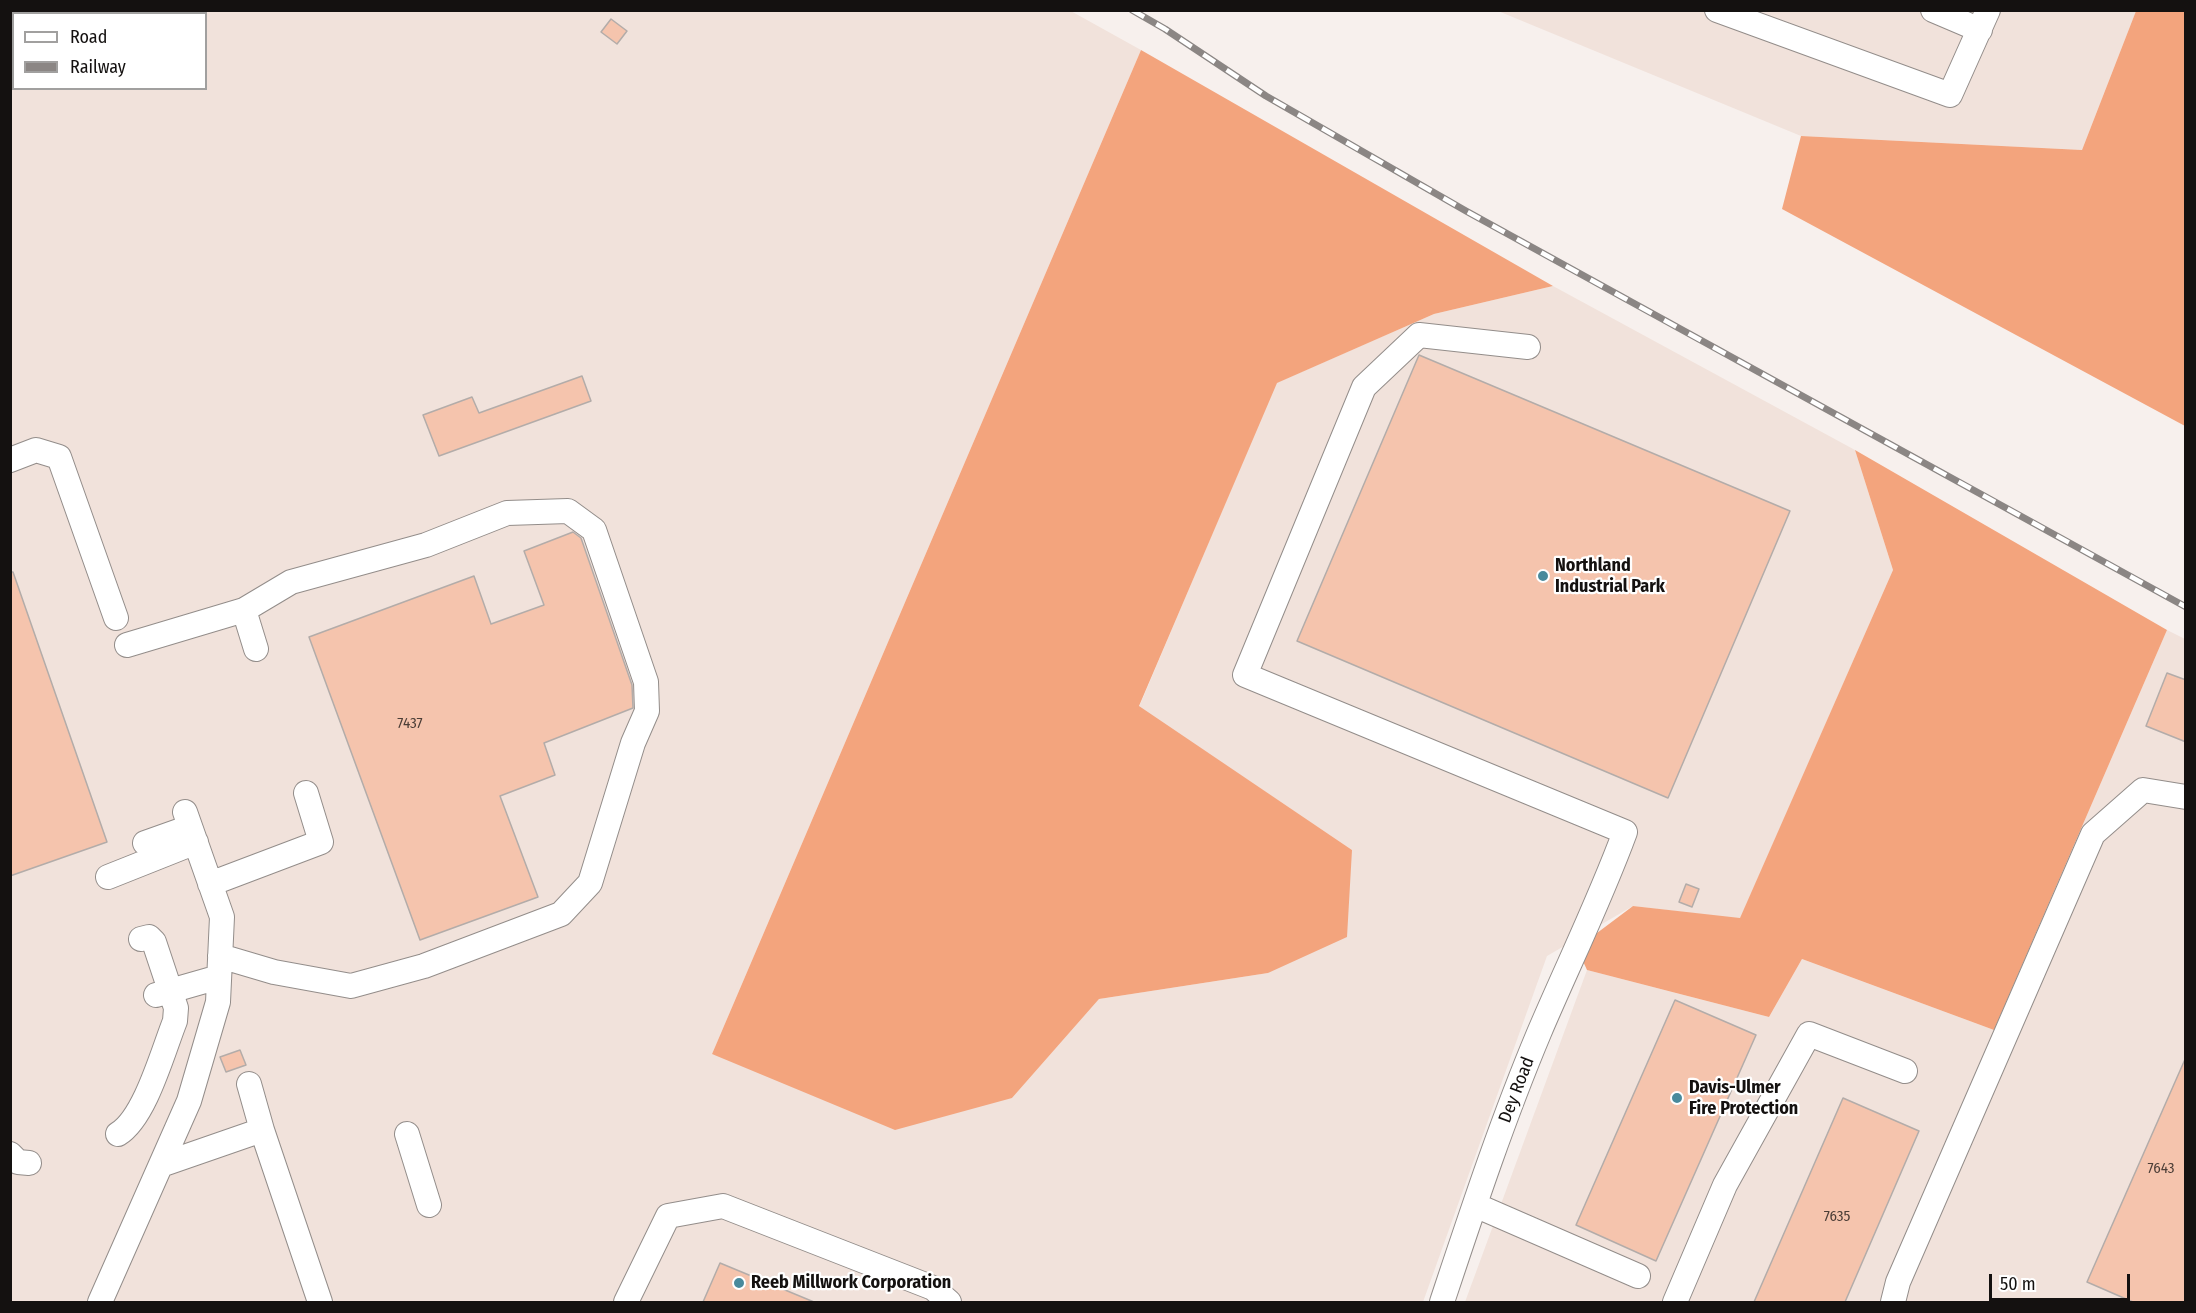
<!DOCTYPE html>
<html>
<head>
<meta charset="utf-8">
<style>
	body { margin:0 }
	#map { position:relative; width:2196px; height:1313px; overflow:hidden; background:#f7f0ed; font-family:"Fira Sans Condensed",sans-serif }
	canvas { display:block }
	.frame { position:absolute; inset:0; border:12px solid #141110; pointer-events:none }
	.legend { position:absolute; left:12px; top:12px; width:195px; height:78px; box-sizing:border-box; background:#fff; border:2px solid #a1a09f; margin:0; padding:8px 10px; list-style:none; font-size:18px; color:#141110 }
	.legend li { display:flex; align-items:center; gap:12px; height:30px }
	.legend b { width:30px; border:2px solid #a1a09f }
	.scale { position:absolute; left:1989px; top:1274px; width:141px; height:27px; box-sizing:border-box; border:3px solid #141110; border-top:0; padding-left:8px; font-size:18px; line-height:21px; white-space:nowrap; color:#141110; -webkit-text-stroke:4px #fff; paint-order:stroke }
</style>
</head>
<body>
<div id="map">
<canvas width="2196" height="1313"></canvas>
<div class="frame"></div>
<ul class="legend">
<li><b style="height:8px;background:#fff"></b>Road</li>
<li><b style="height:8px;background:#8b8684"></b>Railway</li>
</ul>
<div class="scale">50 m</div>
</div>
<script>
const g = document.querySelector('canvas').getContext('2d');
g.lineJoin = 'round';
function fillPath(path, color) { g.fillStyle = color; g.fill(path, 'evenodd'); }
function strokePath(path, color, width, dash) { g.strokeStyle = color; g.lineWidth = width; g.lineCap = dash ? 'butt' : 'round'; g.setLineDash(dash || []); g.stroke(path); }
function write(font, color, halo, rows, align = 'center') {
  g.font = font + ' "Fira Sans Condensed",sans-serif'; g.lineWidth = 4.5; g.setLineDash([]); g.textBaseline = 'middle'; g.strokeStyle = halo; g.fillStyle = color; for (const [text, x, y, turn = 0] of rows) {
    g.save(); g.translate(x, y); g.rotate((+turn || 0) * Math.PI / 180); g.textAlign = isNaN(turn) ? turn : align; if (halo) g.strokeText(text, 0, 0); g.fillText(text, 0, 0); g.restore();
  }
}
const built = new Path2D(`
	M1069,10L1141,50L712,1054L1012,1098L1099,999L1268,973L1352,850L1139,707L1276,383L1434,314L1553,286L1855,450L1893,570L1740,919L1633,906L1547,956L1423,1302H11L10,11ZM14,14H206V88H14Z
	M1498,11H2136L2082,150L1801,136Z
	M2167,630L2185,639V1302H1465L1587,970L1769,1017L1802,959L1994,1030Z`);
const forest = new Path2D(`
	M2136,11H2185V426L1782,209L1801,136L2082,150Z
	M1141,50L1553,286L1434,314L1277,383L1139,706L1352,850L1347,937L1268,973L1099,999L1012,1098L895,1130L712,1054Z
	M1855,450L2167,630L1994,1030L1802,959L1769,1017L1587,970L1577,948L1633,906L1740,918L1893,570Z`);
const building = new Path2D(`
	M611,19L627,31L617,44L601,32Z
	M1419,355L1790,511L1668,798L1297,641Z
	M582,376L591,401L439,456L423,415L472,397L479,413Z
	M573,532L581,538L632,685L633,708L544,743L555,775L500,796L538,897L420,940L309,637L474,576L491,624L544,605L524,551Z
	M10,572H13L107,842L10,876Z
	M2167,673L2186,680V742L2146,726Z
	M1686,884L1699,889L1692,907L1679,902Z
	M1675,1000L1756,1035L1656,1261L1576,1225Z
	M240,1050L246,1065L226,1072L220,1057Z
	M2186,1057V1302H2133L2087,1282Z
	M1843,1098L1919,1131L1845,1302H1754Z
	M720,1263L814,1302H703Z`);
const minor = new Path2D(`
	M1717,10L1950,95L1988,10
	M1933,10L1980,30
	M10,460L36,450L59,457L116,618
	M127,645L244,610L256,649
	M145,843L190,827
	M108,877L196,842
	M210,884L321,842L306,793
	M220,956L274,972L351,986L424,966L561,914L590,883L633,743L647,711L646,682L594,530L568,511L507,513L426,545L291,582L244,610
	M156,995L219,977
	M262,1130L320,1302
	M118,1134C145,1118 163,1051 175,1021L176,1008L154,942L149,937L141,939
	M407,1134L429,1205
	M10,1154L18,1162L29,1163
	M161,1165L262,1130L249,1084
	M1475,1205L1638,1276
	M100,1302L189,1101L218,1002L222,917L185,812
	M626,1302L668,1216L723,1206L933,1288L949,1302
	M1442,1302C1472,1212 1502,1121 1539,1033C1568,965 1600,900 1625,832L1245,675L1364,387L1419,335L1528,347
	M1675,1302L1725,1185L1809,1034L1905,1071
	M1893,1302L1898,1282L2093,834L2143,790L2186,797`);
const rail = new Path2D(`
	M1132,10L1165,29L1266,96L1466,211L2186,607`);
const markers = [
	[1543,576,6,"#498a9c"],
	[1677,1098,6,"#498a9c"],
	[739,1283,6,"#498a9c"]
];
const numberNames = [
	["7437",410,724],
	["7643",2161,1169],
	["7635",1837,1217]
];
const poiNames = [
	["Northland",1555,566],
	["Industrial Park",1555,587],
	["Davis-Ulmer",1689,1088],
	["Fire Protection",1689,1109],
	["Reeb Millwork Corporation",751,1283]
];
const streetNames = [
	["Dey Road",1517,1090,-69]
];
fillPath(built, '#f1e2db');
fillPath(forest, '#f3a47d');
fillPath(building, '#f5c4ad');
strokePath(building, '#b3aca9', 1.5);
strokePath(minor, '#938d8a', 26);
strokePath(minor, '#fff', 24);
strokePath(rail, '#8b8684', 7);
strokePath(rail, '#fff', 4.5, [14]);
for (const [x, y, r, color] of markers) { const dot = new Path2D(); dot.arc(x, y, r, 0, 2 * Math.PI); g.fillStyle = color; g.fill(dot); strokePath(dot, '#fff', 2); }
write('15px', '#4c3e37', null, numberNames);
write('bold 18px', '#141110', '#fff', poiNames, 'left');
write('18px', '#141110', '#fff', streetNames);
</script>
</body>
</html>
